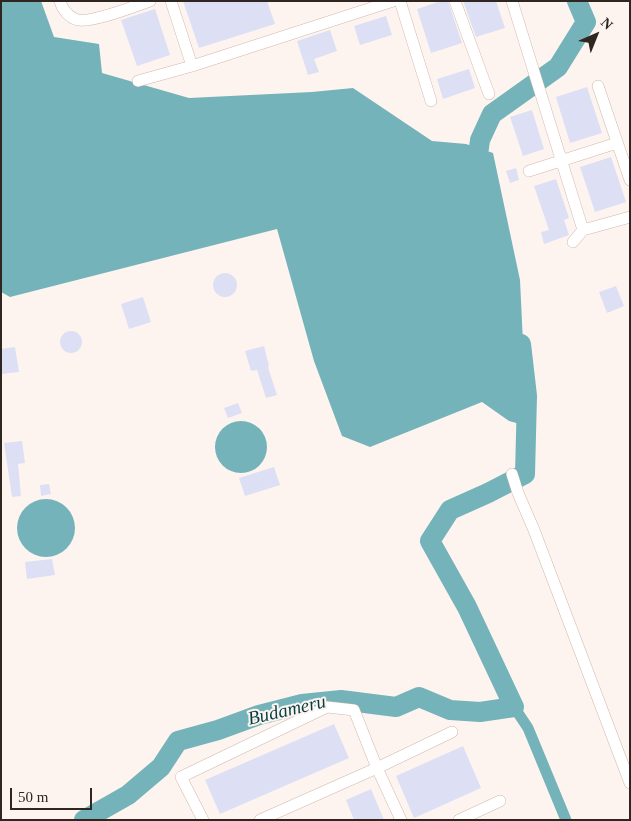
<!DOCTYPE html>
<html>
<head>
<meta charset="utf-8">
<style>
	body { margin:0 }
	#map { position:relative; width:631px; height:821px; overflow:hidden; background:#fef4ef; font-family:Georgia,serif }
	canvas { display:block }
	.frame { position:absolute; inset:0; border:2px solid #2f2622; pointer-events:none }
	.north { position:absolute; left:571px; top:10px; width:50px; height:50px; -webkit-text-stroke:4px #fef4ef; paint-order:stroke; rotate:44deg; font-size:14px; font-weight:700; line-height:20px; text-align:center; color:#2f2622 }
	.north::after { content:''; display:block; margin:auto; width:18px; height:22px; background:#2f2622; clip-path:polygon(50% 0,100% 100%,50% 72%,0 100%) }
	.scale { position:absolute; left:10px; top:788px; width:82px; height:22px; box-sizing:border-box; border:2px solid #2f2622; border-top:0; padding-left:6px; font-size:15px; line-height:18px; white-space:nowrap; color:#2f2622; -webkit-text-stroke:4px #fef4ef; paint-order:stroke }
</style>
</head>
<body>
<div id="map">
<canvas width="631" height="821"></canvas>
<div class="frame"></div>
<div class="north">N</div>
<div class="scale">50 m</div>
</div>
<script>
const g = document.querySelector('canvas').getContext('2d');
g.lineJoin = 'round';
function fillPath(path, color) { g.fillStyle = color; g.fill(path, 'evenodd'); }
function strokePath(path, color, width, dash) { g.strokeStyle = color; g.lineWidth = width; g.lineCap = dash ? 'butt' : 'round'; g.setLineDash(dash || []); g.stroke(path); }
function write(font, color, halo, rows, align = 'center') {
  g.font = font + ' Georgia,serif'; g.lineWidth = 4; g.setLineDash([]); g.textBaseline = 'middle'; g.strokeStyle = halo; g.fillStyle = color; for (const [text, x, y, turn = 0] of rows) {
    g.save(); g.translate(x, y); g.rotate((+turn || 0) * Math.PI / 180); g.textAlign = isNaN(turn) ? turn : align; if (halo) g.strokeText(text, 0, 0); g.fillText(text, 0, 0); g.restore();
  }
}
const water = new Path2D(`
	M1,1H41L54,37L99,44L102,73L189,98L312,92L353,88L432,141L466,144L493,153L520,280L527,426L509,421L482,402L370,447L342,436L314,361L277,229L10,297L1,292Z
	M215 447a26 26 0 1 1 52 0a26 26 0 1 1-52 0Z
	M17 528a29 29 0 1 1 58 0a29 29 0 1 1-58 0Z`);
const canal = new Path2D(`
	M514,707L528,728L566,820`);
const river = new Path2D(`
	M486,173L478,155L480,140L492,114L558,67L586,22L577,1
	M84,820L128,795L161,767L178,741L218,730L259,715L302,704L341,700L396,707L419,697L450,710L480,712L514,707L467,607L430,541L450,510L488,493L525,474L527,396L521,344`);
const building = new Path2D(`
	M183,1H267L275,24L199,48Z
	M441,1H448L462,43L431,53L417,9Z
	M463,1H496L505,28L476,37Z
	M155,9L170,55L137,66L121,20Z
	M386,16L392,35L360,45L354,26Z
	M330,30L337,51L314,59L319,72L308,75L297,41Z
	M469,69L475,88L443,99L437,79Z
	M587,87L602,133L570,143L556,97Z
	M532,110L544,149L523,156L510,117Z
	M611,157L626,202L595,212L580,167Z
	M516,168L519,180L510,183L506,171Z
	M556,179L569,218L564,220L569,235L544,244L541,232L549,230L534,186Z
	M213 285a12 12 0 1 1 24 0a12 12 0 1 1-24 0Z
	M616,286L624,306L607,313L599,292Z
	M143,297L151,322L129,329L121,304Z
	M60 342a11 11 0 1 1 22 0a11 11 0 1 1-22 0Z
	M264,346L269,366L268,367L277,395L266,398L257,370L251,371L245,351Z
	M15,347L19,372L1,374V349Z
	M238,403L242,413L228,418L224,408Z
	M22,441L25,463L18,464L21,496L12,497L4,443Z
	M274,467L280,485L245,496L239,478Z
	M49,484L51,494L41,496L40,485Z
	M52,559L55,575L27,579L25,562Z
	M334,724L349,758L220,814L205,780Z
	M463,746L481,788L414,818L396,776Z
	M371,789L384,820H354L346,800Z`);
const minor = new Path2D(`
	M60,1C62,9 69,18 78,20C92,23 135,6 150,1
	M171,1L192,66
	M400,1L431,101
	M455,1L489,94
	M512,1L583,230
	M138,81L192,66L393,1
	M598,86L630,180
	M529,171L617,143
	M573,242L583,230L630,217
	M512,474L518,493L534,530L630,783
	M203,820L181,777L327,707L354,710L377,768L401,820
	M260,820L377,768L452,732
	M459,820L500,801`);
const waterNames = [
	["Budameru",287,711,-13]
];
fillPath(water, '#74b3ba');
strokePath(canal, '#74b3ba', 11);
strokePath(river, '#74b3ba', 20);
fillPath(building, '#dddff5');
strokePath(minor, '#cfb8ad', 12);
strokePath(minor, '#fff', 11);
write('italic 19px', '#013f45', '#fef4ef', waterNames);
</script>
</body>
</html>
